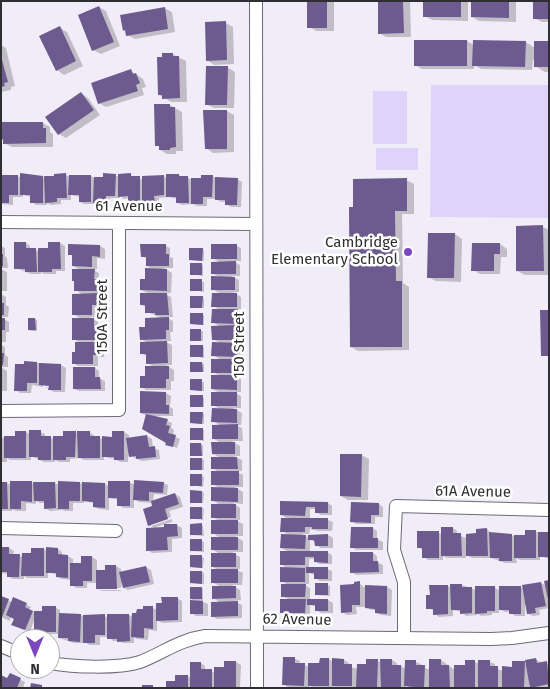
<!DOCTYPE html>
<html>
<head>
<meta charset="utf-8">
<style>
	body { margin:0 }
	#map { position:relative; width:550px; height:689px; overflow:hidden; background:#f1edf8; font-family:"Fira Sans",sans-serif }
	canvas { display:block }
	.frame { position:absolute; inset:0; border:2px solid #2f2e32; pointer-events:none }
	.north { position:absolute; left:10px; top:629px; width:50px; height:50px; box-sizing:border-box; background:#fff; border:1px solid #acabad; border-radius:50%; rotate:180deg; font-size:14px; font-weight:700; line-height:20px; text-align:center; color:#2f2e32 }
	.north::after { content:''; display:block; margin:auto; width:18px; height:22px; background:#7b47be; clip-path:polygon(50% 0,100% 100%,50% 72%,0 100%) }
</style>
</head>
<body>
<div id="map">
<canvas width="550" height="689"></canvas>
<div class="frame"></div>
<div class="north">N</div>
</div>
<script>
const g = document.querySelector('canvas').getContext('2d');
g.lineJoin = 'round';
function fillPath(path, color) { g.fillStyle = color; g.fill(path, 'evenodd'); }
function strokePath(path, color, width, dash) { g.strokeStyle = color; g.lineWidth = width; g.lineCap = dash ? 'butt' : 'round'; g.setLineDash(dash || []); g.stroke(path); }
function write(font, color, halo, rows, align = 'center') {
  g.font = font + ' "Fira Sans",sans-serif'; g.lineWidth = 5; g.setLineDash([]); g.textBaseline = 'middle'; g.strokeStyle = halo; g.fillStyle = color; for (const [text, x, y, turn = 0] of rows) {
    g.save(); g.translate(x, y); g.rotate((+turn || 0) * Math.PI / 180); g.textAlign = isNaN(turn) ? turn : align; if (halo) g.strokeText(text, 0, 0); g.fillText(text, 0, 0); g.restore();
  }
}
const green = new Path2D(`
	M431,85H549V218L430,217Z
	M373,91H407V144H373Z
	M376,148H418V170H376Z`);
const shadow = new Path2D(`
	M309,1H334V31H316L309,27Z
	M379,1H410L411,37H386L379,33Z
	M425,1H468V21L432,20L425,16Z
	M472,1H516V22L479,21L472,17Z
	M549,1V22H542L534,18Z
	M99,7L106,11L120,46L101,54L93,50Z
	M164,8L172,12L175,32L135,39L127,35V31L124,30Z
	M226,23L233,27L234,64L214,65L207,60Z
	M60,28L67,32L83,66L64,75L57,70Z
	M467,41L474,45L526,42L535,48L549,43V72H545L535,66V60H533L532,70L481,69L474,65V69H422L415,65Z
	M1,45L6,48L15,86L11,87V90L1,92Z
	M172,54L186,61L187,102H171L159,95Z
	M227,67L235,72L234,108H214L206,104Z
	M131,71L143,79L146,87L142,88L144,95L106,107L99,103Z
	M81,93L88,98L100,115L66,138L59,134Z
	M170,105L182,112L183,151H176V154H167L160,150V147L156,145Z
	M227,111L234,115V152L213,153L206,148Z
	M43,123L50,127V132L53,134V147H12L4,143V141L1,139V127L3,129Z
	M66,175L70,177L91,176L94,178L130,175L143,180L164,176L167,179L178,175L191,179H202L212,176L216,179H237L242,182L241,207H231L226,204V202H221L216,199H207V206H197L193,204L182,205L178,203V199L169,197L159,198V205H148L145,203V204L134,205L129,202V198L124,199L120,196V198H110V205H99L95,203V204H84L80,202V197L71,195V200H61V204L51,205L47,203V205H36L32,202V197L23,195V197H13V205L1,204V176H18L22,179L43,177L45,179Z
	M406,180L414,184V214H402L403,283L409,287V350L358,351L351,347L350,209Z
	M517,227H543L549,230V275H525L517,271Z
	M429,234H455L462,239L461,282L436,281L428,277Z
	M26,243L30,246V249L39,251L50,249V244L60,243L65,246V271H56V274H44L41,272V274H31L16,268Z
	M500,244L507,249V257H501L500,274H480L473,270Z
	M1,246L5,248V256L7,258L8,268H1Z
	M70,246H100L105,249V259L97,258V269H91L99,273V279L104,283V293H97L104,297V307H97V317H90L98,322V329L104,331V342H97L104,346V357H98V366H78L73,363L76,353L81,344L74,339L81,319L73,314L83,295L76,290L80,270L73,266V256L69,254Z
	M166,246L170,248V257L173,258V268H164L172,273L171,293H163L171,297L173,317H166L173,321V332H170L171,341H164L172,345V365H166L174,370V381H171V390H146L142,387L147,377L155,367L147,363L146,356L141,353L148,343L141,339L147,328L164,319L147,312V308L142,305L149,294L141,290L154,270L147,266V259L142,256Z
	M237,246L241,248V261H233L240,265V276H231L239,280V292H233L241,297V309H235L242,313V326L235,325L242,329V342H234L243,347V359L233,358L241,363V375H233L241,379V392H234L241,396V408H233L242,413L241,425H236L242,428L243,441H232L240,446V456H234L242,460V471H235L243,475V487H235L243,492V504L233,503L240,508V520H235L243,524V536H235L243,541V552H232L240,557V569H235L243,573L242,585H232L240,590L241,600L234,601L242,605V618L217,619L212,616L221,603L213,598L221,587L212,582L219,571L213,567L220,554L213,550L220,538L213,533L220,521L212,517L220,505L212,500L220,489L213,484L219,472L212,468L221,458L213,454L221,443L214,439L221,426L213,421L220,409L213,405L220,393L212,389L220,376L213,372L221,360L213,355L220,343L213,339L220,327L213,322L220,310L213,306L221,294L212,289L220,278L212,273L220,263L213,258Z
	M202,249L204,250V261L191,260Z
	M201,264L203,265V276L191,274Z
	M1,269L7,272V291H1Z
	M191,280L204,282V292L191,290Z
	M1,294L6,297V305L9,307L8,317H1Z
	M202,297L204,298V308L191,307Z
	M202,314L204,315V325L191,324Z
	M1,317L9,322V332H6V342H1Z
	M35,319L37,320V331H31L29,330Z
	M191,330L203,331V341L191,340Z
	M1,345L5,347V355L8,357V367H1Z
	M203,346L204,348V358L191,356Z
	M37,363L61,365L66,368L65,392H54L50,390V388L44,387H55L43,384V387L32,385L31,393H20L16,390Z
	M202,363L204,364V372H192Z
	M1,367L7,371V391H1Z
	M95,368L99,371V378L105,381V391H79L74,389Z
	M191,381L204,382V391L191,390Z
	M142,392L166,393L171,396L170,407L173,409V416H153L172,423L171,428L174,430L173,436L180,439L177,448L167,444L147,416L141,413Z
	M202,397L204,398V407L191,406Z
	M202,413L204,414V424L191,423Z
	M202,429L204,430V441L191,439Z
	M16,432H26L30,434L40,432L45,434V437H50L54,440L64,438L75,432L79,434L89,432L94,435V437H99L103,440L113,438L124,432L129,435V439L147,436L152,439L153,448L159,450L160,459L142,461L128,455V462H120L115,459L108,458L104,456V460H83L80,458L70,459V462H59L55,460V462H44L31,456V460H10L7,458V462H1V437L6,439L16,438Z
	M191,444L203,445V456L191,455Z
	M361,455L369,459L368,500H348L341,496Z
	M202,459L204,460V470L191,469Z
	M202,476L204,477L203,487L191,485Z
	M129,482L135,485L163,483L168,485L167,495L154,494L153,501L175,494L180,497L183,507L169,511L171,517L151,524V526L149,525L154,507L152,503L139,502L134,499V508H123L119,505V500L109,498V510L99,509L94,507V503L84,501V503H73V511H64L61,509V510L50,511L45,508V503H40L36,501V504L26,503V511H16L12,509V511H1V483H7L11,485L31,483L35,485V483H55L60,485L80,483L84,485L105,484L109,486Z
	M202,492L204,493L203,503H193Z
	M281,502L328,503L332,506V515H321L316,512V509H310V519L328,520L333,522L332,531H318L310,529L309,536L328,535L333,538V548H321L316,545V542L310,540V552H327L332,555V564H320L316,562V559H309V568L327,569L332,571V581H320L315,578V575L309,573V584H302L310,588V600H328L333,603V613H321L317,610V607L310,605V615H286L282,612L290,600L282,596L288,585L281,581L288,569L281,564L289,552L281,548L290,536L282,531L289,519L281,515ZM302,534H309V538Z
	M379,504L383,507V517H375V524H356L351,521Z
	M202,508L204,509L203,520L191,518Z
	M172,519V522L165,524L154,528L151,526Z
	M177,525L182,528V538L172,539V552L152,553L148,550L166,529V526Z
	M202,525L203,526L204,536L192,535Z
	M373,528L377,531V539L383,542V550H356L352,547Z
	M453,528L457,531V535L467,538L487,529L491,534L511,535L516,537L526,536V531L549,533V559L540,556V560H520L516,558L517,563H505L491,558H472L466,555V558H447L443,556V560H428L424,557L423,550L418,547L438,532L442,535Z
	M202,541L204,542V552L192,551Z
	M1,548H9L14,551L13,555L23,557L44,549L48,551L58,549L62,552V556H68L73,559V564H82V557H92L97,560V572H106V566H116L121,569V573L146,567L151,570L154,584L128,590L124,588L122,581L121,588H100V590L97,588V583H87V588H76L72,585V580L62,579L58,577V575L48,572V578H27L24,576V579H13L9,577V574L1,573Z
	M373,553L377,556V562L383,565V574L356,575L351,572Z
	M202,557L204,558L203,568L191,567Z
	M202,572L204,573V584L191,582Z
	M549,581V608L539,610L540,615L533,616L528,614L527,605H525V616H515L510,612H505L499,609V613H492V615L481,616L477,613V615L466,616L461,612L453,610V616L439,617L435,614V611L428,608L431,596L448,586L452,588V585H462L476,590L494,587L500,591L520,587L524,589L541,583L547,586Z
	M359,583L364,587H387L392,590L391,616L381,615L376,613V610H371L366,607H356L357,614L347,615L342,612L356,586Z
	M328,585L330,586V596L316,595Z
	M202,588L203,589V602L208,604V616H196L191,613L196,602L191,599Z
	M100,590H121V591H102Z
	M1,597L12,602L26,604L31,607L29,610L36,613L56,608L60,610V615H81L84,617L105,616L108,618L129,615L133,617L144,610V607L153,608L157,610L163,604L177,598L182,601V622L162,623L157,620V631L149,630L148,640L137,639L134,637V643H123L118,641H113L109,637H100V645H89L85,642V643H74L59,638V634H50V638H40L35,635V618L30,632L17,627L15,619L11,617L10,621L1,617Z
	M295,659L300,661L299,664L304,665L310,667L321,665L329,659L333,662L344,660L349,663L348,666L358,669L378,661L382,663V660H392L397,663V666H401L406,669V661L416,662L421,664V666L430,670L441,660L455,670L467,667L475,662L480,664L490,662L495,664V668L503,671L524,663L527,664L536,659L541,663L549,664V687L533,688L529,678V688H410L406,685V688H359L356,686V688H337L333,686V688H314L309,685V687H288L283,684Z
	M236,662L241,665L240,688H167L188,676L191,679L201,663L205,666V671H211L215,673Z
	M10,675L25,682L23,688H1Z`);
const building = new Path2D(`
	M307,1H327V28H307Z
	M378,1H403L404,33L378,34Z
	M423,1H461V17H423Z
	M471,1H509V18L471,17Z
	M533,1H549V19H533Z
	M99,6L114,42L92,51L78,15Z
	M165,7L168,29L126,36L125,30L123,31L120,15Z
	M226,21L227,60L206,61L205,22Z
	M60,26L76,61L56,71L39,36Z
	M414,40H467V66H414Z
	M473,40L526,41L525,67L472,66Z
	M534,41H549V67H534Z
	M162,53H173V56H179L180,98L162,99V95H158L157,57H162Z
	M1,56L8,82L4,83L5,86L1,87Z
	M206,66H228L227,105H205Z
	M131,69L133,74L136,73L140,83L136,85L138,91L98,104L91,83Z
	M81,92L94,110L58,135L45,117Z
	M154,104H170V107H175L176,147L170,148V150H159V146H155Z
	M203,110H227V149H205Z
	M2,122H43V128H46V143L3,144V139H1Z
	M20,173L43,176V203H30V195H20Z
	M66,173L67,198H57V202L45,203L44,176H54V174Z
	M103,173L116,174L115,196H106V203H93L94,177H103Z
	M131,173V176H140V202L128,203V196L118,197V174Z
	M166,174H179V176H188L189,203H176V197H166Z
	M1,175H18V195H9V203H1Z
	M69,175H91V202H79V195H68Z
	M164,175V195L154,196L155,203H142V176Z
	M201,175H213L212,197H203V204H191V178H201Z
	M215,177L238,178L237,205H225V200H215Z
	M407,178V211H395L396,281H402V347H350L349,207H353V179Z
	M543,225L544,271H516V226Z
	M428,233H455L454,278H427Z
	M14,242H26V248H36L37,272H25V269H14Z
	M48,242H60L61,269H52V272H38V248H48Z
	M472,243H500V254H494V271H471Z
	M68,244L100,245V257L92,256V267L72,266V255H68Z
	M140,244H166V254H169V266H146V257H141Z
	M211,244H237V259H211Z
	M189,248H203L202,261L189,260Z
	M1,254H3V266H1Z
	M236,261V274H211V262Z
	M190,263H202V275H190Z
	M145,268L167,269V291L140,290V279H145Z
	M72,269H95L94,279H100V291H74V281H72Z
	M211,276L235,277V290H211Z
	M190,279H202V291H190Z
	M100,293V305H92V315H72V294Z
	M140,293H167L169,315H155V313H145V305H140Z
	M212,293H237V307H211Z
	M190,296H203L202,308H190Z
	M1,303H4V315H1Z
	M212,309H238V324L211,323Z
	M540,310H549V356H541Z
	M190,313H203V325L190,324Z
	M169,317V330H166V339L140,340L139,327H145V318Z
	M1,318H5V330H1Z
	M28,318H35L36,330H28Z
	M72,318H94V327H100V340H72Z
	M237,325L238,340H212L211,326Z
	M190,329H201V341H190Z
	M167,341L168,363L146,364V354H140V342Z
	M75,342H100V355H93V364H72V352H75Z
	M212,342L239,343L238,357L211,356Z
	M190,345H203V357H190Z
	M1,353H4L3,365H1Z
	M211,359H237V373H211Z
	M24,361L37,362V383H27V391H14L15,364H24Z
	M190,362H202L203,372H190Z
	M39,363L61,364V390H48L49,386L39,385Z
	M145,366H169V379H166V388H140V376H145Z
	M73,367H95V377H100L101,389H73Z
	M211,375H237V390L211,389Z
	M190,379H202V391L190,390Z
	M140,391L166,392V405H169V414L140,413Z
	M211,392H237V406H211Z
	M190,395H203V407H190Z
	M212,408L237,409V423L211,422Z
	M190,412H203L202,424L190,423Z
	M146,414L168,419L166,425L170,426L168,433L176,435L173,447L165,445L166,443L142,429Z
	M238,424V439H212V425Z
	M190,428H203V440H190Z
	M29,430H41V436H51V460H38V457H29Z
	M15,431H26V458H4V436H15Z
	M63,431H76L75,457H66V460H53V436H63Z
	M77,431H90V436H100V458H78Z
	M112,431H124V460H114V457H102V436L112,437Z
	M147,435L149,447L155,446L156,457L136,459V456L129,457L126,438Z
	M211,442H235V454H212Z
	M190,443H201L202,456H190Z
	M340,454H362L361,497L340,496Z
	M211,457H237L238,469H211Z
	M190,458H202V470H190Z
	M211,471H239V485H211Z
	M190,474H202V486H190Z
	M134,480L164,482L163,493L149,492V501L133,500Z
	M10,481H32V502L21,501V509H10Z
	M58,481L80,482V501H69V509H58Z
	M108,481H130V506H117V498H108Z
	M1,482H7L8,509H1Z
	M33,482H55L56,508L44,509V501H34Z
	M82,482L105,483V508L93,507V502L82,501Z
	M211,487L238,488V502L211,501Z
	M190,490L202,491V503H190Z
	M175,493L179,504L165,509L168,519L148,526L143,509L152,506L151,501Z
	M280,501L328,502V513H315V507H306L305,516L280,515Z
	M351,502L379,503V515H371V523L350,522Z
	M211,504H236V518H211Z
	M190,507H202V519H190Z
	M281,518H328V529H312V527H305V532H280Z
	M211,520H238V534H211Z
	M202,523V535H190V524Z
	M164,524H177L178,536L167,537L168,550L146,551V528L164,527Z
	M351,527H373V538H378V548H350Z
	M441,527H453V533H461L462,556H441Z
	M487,528L488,556H466V534L476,533V529Z
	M525,530H536V558H514V535H525Z
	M417,531H439V558H422V548H417Z
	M489,532L512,534V561H499V558H490Z
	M538,532H549V557H538Z
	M281,534L306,535L305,549L280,548Z
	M328,534V546H315L314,540H308V535Z
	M211,537H238V550H211Z
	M190,539H202V551H190Z
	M1,547H9V554H20L19,577H7V572H1Z
	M46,547L58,548V554L68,555V578L56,577V573H46Z
	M31,548H44V576H21L22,553H31Z
	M280,551H328V563L314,562V557H305V565H280Z
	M350,552H373V561H378L379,572L350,573Z
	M211,553H236V567H211Z
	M190,555H202V568L190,567Z
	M81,556H92V581H83V586H70V563H81Z
	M105,565H116L117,589H96V570H105Z
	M146,566L150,582L123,588L119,572Z
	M280,567L305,568V582H280Z
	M306,567H328V579H314V573H306Z
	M211,569H238V583H211Z
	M190,571H202V584L190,583Z
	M549,580V599H548L544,581Z
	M360,581V605H352V612L341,613L340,585L354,584V582Z
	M541,582L546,606L535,608L536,613L527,614L522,585Z
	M315,583H328V595H315Z
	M281,584H306L305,597H281Z
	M450,584H462V587H472V613L460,614V610H451Z
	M365,585L387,586V614L375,613V609L365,608Z
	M429,585H448V614L433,615V609H426V595H430Z
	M212,586H236V598L212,599Z
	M475,586H495V611H487V613L475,614Z
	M499,586H521V614H509V610H499Z
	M190,587H202V599H190Z
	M1,596L9,599L1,620Z
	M13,597L27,603L25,607L33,611L25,630L11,625L14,619L6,615Z
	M161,597H178V620L156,621V603H162Z
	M280,599H306L305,613H280Z
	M307,599H328V611H315V605H307Z
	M190,600L203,601V614H190Z
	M238,601V616L211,617V602Z
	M42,606H56V632H46V636H34V611H42Z
	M143,606H153V629L144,628V638L131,637L132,613H136L137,609H143Z
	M59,613L81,614L80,642L68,641V638H58Z
	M105,614V635H95V643H83V615Z
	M107,614H129L130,641L117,642V639H107Z
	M283,657H295V663H305L304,686L282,685Z
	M320,658H329V686H308V663H319Z
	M332,658L344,659V664H352V686H332Z
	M536,658L537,663L547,661L549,684L530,688L525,660Z
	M366,659H378L377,688H356L357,664H366Z
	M380,659H392V665H401V688H381Z
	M429,659H441V665H449L450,688H429Z
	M405,660H416V665H425L424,688L404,686Z
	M465,660H475V688H454V665H465Z
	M478,660H490V666H498V688H478Z
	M224,661H236V688H214V667H224Z
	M512,661H525L524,688H502V666L512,667Z
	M190,662H201V669H212V688L190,687Z
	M10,673L21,678L17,688H1V675L7,678Z
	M175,675H188V688H166V681H175Z
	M31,683L42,685V688H30Z
	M142,685H153V688H142Z`);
const street = new Path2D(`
	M256,1L257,688
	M1,222L256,224
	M1,411L119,410V223
	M1,528L116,531
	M404,638V582L394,550L396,506L549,510
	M1,646L20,654
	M50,663C73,667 117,669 140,662C163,653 179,640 205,636L491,639L512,638L549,633`);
const markers = [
	[408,252,5,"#7b47be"]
];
const streetNames = [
	["61 Avenue",129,207],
	["150A Street",103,317,-90],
	["150 Street",240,345,-90],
	["61A Avenue",473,492,1],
	["62 Avenue",297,620,1]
];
const poiNames = [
	["Cambridge",398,243],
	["Elementary School",398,260]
];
fillPath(green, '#e0d3fb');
fillPath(shadow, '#0003');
fillPath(building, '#6d5a8e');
strokePath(street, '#6d6a73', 14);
strokePath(street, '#fff', 12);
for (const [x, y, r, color] of markers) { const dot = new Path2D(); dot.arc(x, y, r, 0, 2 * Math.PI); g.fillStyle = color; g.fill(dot); strokePath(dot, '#fff', 2); }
write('15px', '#2f2e32', '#fff', streetNames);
write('15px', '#2f2e32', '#fff', poiNames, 'right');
</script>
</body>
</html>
